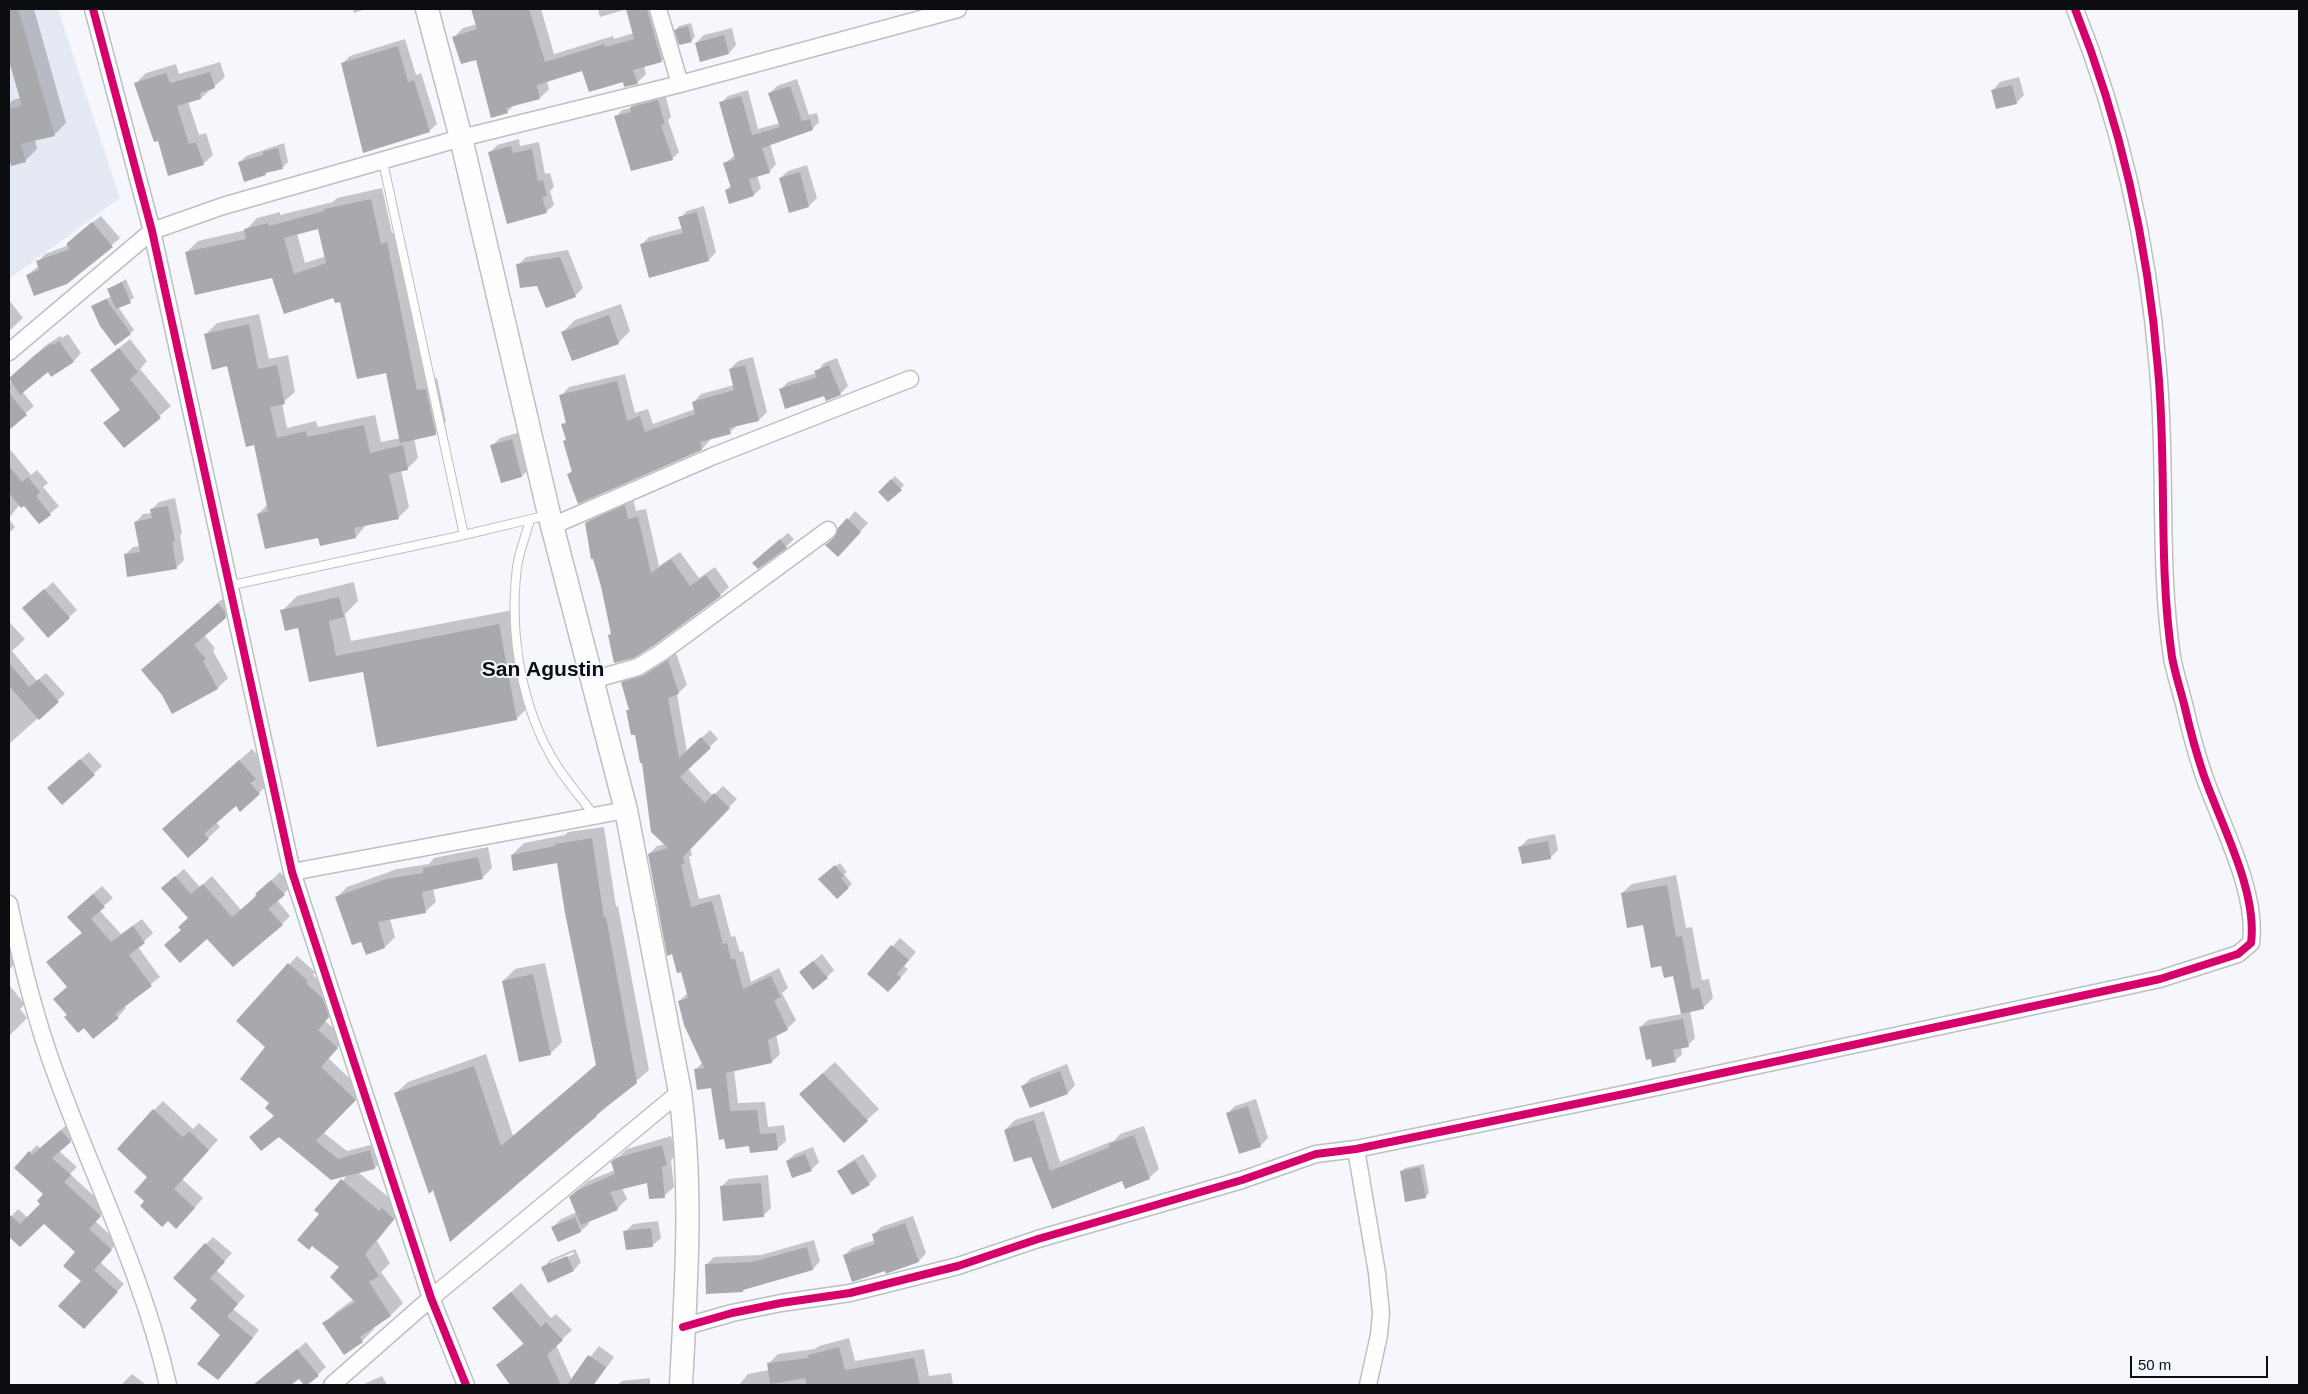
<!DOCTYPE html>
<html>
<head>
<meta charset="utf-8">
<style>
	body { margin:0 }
	#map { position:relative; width:2308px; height:1394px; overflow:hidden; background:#f5f7fc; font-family:Helvetica,sans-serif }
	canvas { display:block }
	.frame { position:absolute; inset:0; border:10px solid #0b0d10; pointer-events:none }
	.scale { position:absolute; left:2130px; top:1356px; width:138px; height:22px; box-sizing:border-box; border:2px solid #0b0d10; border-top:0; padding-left:6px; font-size:15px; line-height:18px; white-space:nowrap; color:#0b0d10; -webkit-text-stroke:4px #f2f6ff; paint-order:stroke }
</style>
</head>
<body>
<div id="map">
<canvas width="2308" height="1394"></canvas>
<div class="frame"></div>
<div class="scale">50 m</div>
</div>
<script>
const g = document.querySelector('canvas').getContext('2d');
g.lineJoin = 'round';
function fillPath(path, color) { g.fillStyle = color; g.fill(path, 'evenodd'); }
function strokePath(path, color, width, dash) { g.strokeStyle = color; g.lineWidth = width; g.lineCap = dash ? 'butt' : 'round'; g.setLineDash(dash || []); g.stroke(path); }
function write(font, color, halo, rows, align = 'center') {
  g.font = font + ' Helvetica,sans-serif'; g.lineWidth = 4; g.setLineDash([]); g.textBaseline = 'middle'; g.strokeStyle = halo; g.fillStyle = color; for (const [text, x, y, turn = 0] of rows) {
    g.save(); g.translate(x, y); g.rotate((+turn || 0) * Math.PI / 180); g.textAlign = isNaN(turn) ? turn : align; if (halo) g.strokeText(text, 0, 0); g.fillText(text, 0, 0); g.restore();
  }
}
const built = new Path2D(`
	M9,9H58L120,198L9,279Z`);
const shadow = new Path2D(`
	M9,9H34L66,123L54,135L35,140L37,149L25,161L9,157V104L13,100L21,98L9,56Z
	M353,9H366L354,13Z
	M473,9H541L554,54L613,36L614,39L634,33L627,9L600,17L598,9H658L670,52L661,61L644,66L646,74L637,83L583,70L547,81L549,89L540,98L515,104L507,112L477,58L454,37L463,28L477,24Z
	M691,23L695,37L691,41L676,30L679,26Z
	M732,28L736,45L729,53L696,43L704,35Z
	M405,39L416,75L421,73L437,124L429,131L342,64L350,56Z
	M220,62L225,77L201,98L188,101L199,135L206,133L213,155L203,164L158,140L136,83L146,73L176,64L179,74Z
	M2019,77L2024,95L2016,103L1993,90L2000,82Z
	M797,79L809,115L817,113L819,122L812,129L770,144L776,164L769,172L757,175L761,188L754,195L726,190L732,185L725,163L735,155L721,103L728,96L748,90L758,129L780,123L770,93L777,86Z
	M665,94L671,117L668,120L679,152L672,159L616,117L622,110L631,108L638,100Z
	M519,139L520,146L539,142L545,174L550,173L554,187L550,191L554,205L546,212L490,153L497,145Z
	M284,143L288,162L282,168L269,171L265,174L240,162L246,156Z
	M807,165L817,198L809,206L790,211L780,178L788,171Z
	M382,188L392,233L398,232L428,380L437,378L446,422L435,434L414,438L418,458L407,469L401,470L409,507L398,518L366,525L356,537L319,536L258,514L268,504L255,444L228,365L206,334L217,323L259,314L269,359L288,355L295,392L282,403L287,428L316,421L318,427L375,415L381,442L401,438L387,372L341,301L272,276L187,252L198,241L246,230L257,218L280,212V215L333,202L337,198ZM319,227L326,256L305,263L297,233Z
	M704,206L716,252L709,260L642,244L649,237L683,228L680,218L687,211Z
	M101,216L120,238L67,283L27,275L39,266L38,262L45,254L69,245L67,244L75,236Z
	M568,250L583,288L575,296L538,284L518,265L526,257Z
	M126,279L134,298L118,307L134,330L115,345L92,306L112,296L109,289Z
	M9,300L23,318L9,331Z
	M621,304L630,331L618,343L563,332L575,320Z
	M68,334L81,353L73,362L48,370L22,391L34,406L9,428V385L11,382L9,380L45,346L60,336L62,338Z
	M130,339L147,361L140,369L171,406L124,446L105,423L121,409L92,370Z
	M753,357L767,412L759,420L738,425L730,432L709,438L710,440L702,449L568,474L573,470L564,441L567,439L563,425L567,421L561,396L569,387L625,374L635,413L648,409L653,424L695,409L693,403L701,394L734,385L730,369L738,361Z
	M837,358L848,386L840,394L780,390L788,382L816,373L824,363Z
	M520,432L530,468L522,476L502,482L492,446L500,438Z
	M9,448L31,475L37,470L48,483L43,487L59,506L39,523L24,504H20L9,518Z
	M895,476L904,485L888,501L879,492Z
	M175,498L182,533L180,535L184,560L176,568L125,555L133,547L140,546L136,522L143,514L152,513L151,510L159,502Z
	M633,498L636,511L646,509L659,566L680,552L699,578L715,567L729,587L720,595L609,635L612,633L586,523L595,514Z
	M855,511L868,523L846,547L827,545Z
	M9,519L15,527L9,533Z
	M788,533L794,539L786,547L762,555Z
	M53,582L77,610L69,617L32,601Z
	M354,582L358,601L345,614L351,641L513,610L532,704L516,719L364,670L310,681L299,626L282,611L297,596Z
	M228,594L236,607L204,635L215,648L213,651L228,678L218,688L153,661Z
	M10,623L25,639L12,651L37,681L46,673L65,694L9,744Z
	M676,653L687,685L677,694L687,752L710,730L718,739L687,768L713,796L723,786L737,799L690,848L692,855L689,857L699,899L720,894L731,937L735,936L740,952L743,951L751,982L779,968L788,988L782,993L796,1020L787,1029L776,1034L780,1054L772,1062L734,1070L738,1103L765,1102L768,1127L784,1125L786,1141L777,1149L750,1145L712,1086L695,1070L703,1062L679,1001L688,993L649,854L657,846L665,844L636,733L628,711L630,708L622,683L630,674L653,668Z
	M252,749L267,766L261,771L271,781L259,793L236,805L216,822L220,827L208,838L163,829Z
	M89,752L102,766L62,803L56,781Z
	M604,827L616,907L618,906L649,1070L596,1116L434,1188L396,1093L408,1082L486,1054L513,1136L597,1064L558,861L512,855L524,843L565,835L568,832Z
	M1555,834L1558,850L1550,858L1520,847L1528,839Z
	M488,847L492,868L482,878L433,888L436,902L425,912L390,919L395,937L385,947L366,953L362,940L337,897L347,887L397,869L429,864L434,858Z
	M840,863L847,872L844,874L852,884L837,897L823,875Z
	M184,869L200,887L212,876L241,910L280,872L292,886L277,900L290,916L282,924L207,937L182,930L189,918L171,880Z
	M1676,875L1686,928L1692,927L1702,980L1709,979L1713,998L1703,1008L1690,1011L1695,1038L1688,1045L1681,1047L1682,1054L1675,1061L1640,1027L1648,1020L1682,1014L1674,975L1662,964L1644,923L1622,893L1632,884Z
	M102,886L113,898L99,910L121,934L142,919L153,933L138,947L160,977L124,1005L126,1008L118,1017L84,1026L68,1014V987L56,954L83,932L77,908Z
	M900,938L916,952L904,966L908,969L896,983L868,974Z
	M9,947L19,959L9,970Z
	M822,954L834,970L827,977L801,972Z
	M297,956L315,972L313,975L331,991L336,1008L325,1021L345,1039L328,1058L363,1091L324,1133L347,1151L378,1143L383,1159L375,1168L358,1172L392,1200L405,1206L377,1241L390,1263L381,1272L403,1303L391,1315L373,1327L374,1329L362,1341L345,1353L324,1324L336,1312L354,1299L320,1214L347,1175L279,1135L251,1137L275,1115L270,1103L267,1047L238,1021Z
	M545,963L562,1042L550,1054L503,981L515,969Z
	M9,985L25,1004L20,1009L27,1018L9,1036Z
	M835,1062L879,1109L867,1120L813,1082Z
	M1067,1064L1075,1085L1068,1093L1023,1086L1031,1078Z
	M1256,1099L1268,1138L1260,1146L1227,1114L1235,1106Z
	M163,1101L193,1129L199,1123L218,1140L182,1179L203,1198L186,1218L146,1201L154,1110Z
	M1044,1111L1060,1162L1115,1140L1120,1134L1144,1126L1159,1169L1149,1178L1123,1179L1053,1207L1032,1155L1005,1130L1015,1120Z
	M69,1123L78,1134L59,1151L77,1167L70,1174L107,1208L95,1221L118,1242L100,1262L124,1284L91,1320L77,1252L44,1222L20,1245L9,1235V1219L18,1209L28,1218L42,1204L45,1194L30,1152L37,1145L40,1148Z
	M671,1136L676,1155L671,1160L674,1187L664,1196L649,1181L622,1188L627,1199L617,1209L588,1221L589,1224L581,1231L559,1241L553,1227L561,1219L577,1212L570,1197L580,1188L588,1181L615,1170L612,1163L627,1149Z
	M813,1147L819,1162L811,1170L787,1161L795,1154Z
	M863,1154L877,1176L869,1184L839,1172L847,1164Z
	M1424,1164L1429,1193L1425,1197L1401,1172L1405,1168Z
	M768,1175L771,1208L763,1216L721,1187L729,1179Z
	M913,1216L926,1253L919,1261L886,1270L844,1256L852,1248L875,1240L873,1235L881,1227Z
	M658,1221L661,1238L653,1245L625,1232L633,1224Z
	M213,1237L232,1253L216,1270L245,1296L233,1309L259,1330L225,1372L222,1335L199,1300L206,1244Z
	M814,1240L820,1261L813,1269L745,1288L743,1291L706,1265L714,1257L761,1255Z
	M575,1249L581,1262L574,1270L549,1281L543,1268L550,1260ZM573,1252L574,1254L550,1265V1262Z
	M521,1283L551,1318L556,1314L572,1330L556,1345L572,1380L599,1346L614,1357L594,1385H512L497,1365L524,1343L494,1308Z
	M849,1338L855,1361L924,1349L929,1376L951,1373L953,1385H739L748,1374L769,1370L768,1364L778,1354L815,1349L819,1346Z
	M306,1342L326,1367L306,1385L299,1377L289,1385H270L264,1378Z
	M132,1374L146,1385H121Z
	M382,1376L387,1385H362Z
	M650,1378V1385H617L622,1381Z`);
const building = new Path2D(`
	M9,9H18L55,136L21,144L26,162L11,166L9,158V109L22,106L9,61Z
	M471,9H529L545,62L604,44L605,47L634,39L626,9H647L662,62L633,70L638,84L624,87L623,82L589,92L582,71L537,85L540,99L506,108L508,113L491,118L476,60L461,64L452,37L477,29Z
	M688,26L692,42L679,45L674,30Z
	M724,35L729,54L700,62L695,43Z
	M398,46L408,82L414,80L430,132L363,153L341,63Z
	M210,72L215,88L200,93L201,99L177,106L189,144L196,142L204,165L168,176L158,141L154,142L134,83L166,73L170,83Z
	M2012,85L2017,104L1996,109L1991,90Z
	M790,86L802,121L810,119L813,130L762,148L770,173L749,179L754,196L729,204L725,190L731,188L723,163L735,159L719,102L741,96L752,135L780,127L768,93Z
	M658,100L665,124L661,125L673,160L631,171L614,116L631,112L630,107Z
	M511,146L513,153L532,149L538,181L543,180L547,196L542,197L547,213L507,224L488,152Z
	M278,148L283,169L265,173L266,175L244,182L238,162L263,155V152Z
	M800,172L809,207L789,213L779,178Z
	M371,199L381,244L387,242L417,390L426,389L436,435L400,443L386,373L357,379L340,302L335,303L333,298L284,314L272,278L195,295L185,252L246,239L244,229L268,223L269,226L324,211V209ZM318,229L326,263L294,274L284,238Z
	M697,212L709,261L649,278L640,244L683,233L678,217Z
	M92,222L113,247L67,284L34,296L26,275L39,270L36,261L70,249L66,244Z
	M560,257L576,297L546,308L537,286L520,288L516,264Z
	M122,282L131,303L116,309L107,289Z
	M106,299L131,334L115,346L100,326L91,306Z
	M609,315L619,344L572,361L561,332Z
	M249,324L258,369L277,365L285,404L270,407L277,438L306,431L307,437L364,425L370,453L403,445L408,470L389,474L399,519L354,528L356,538L320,546L318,538L265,549L257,514L268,511L254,445L246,447L227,366L212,370L204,334Z
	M59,341L74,362L51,377L48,372L20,395L9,378L36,354L52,343L53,345Z
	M119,348L138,372L130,379L161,418L124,448L103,423L120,410L90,370Z
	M745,365L759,421L729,428L731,434L700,442L702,450L578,504L567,474L572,472L563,441L566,440L561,424L566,423L559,395L617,381L627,421L640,416L645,432L695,414L692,402L734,390L729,369Z
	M829,365L841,395L826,401L824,396L785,409L779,389L817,377L814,371Z
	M9,393L27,415L9,430Z
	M512,439L522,477L501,483L490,445Z
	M9,466L22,482L28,477L40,492L36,496L51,515L39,524L24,506L21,508L9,493Z
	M891,479L902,490L888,502L878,492Z
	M625,505L628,519L638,517L651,573L671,559L690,586L706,575L721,596L656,644L634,658L614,663L608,635L611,634L601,586L593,559H591L585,523Z
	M168,506L175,542H172L177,569L127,577L124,554L140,552L134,522L152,518L150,509Z
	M847,518L861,532L838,557L825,545L834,538L838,528Z
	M780,539L787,548L758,569L752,563Z
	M44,589L70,618L48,638L22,608Z
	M339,597L344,617L329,621L336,656L499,624L517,720L377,747L363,672L309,682L298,628L285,631L280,610Z
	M218,603L225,612L226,618L194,645L206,659L203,661L218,689L172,714L162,695L141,670Z
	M668,660L679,694L668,698L679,758L701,737L711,748L680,777L705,803L714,793L730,808L683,857L685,864L681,865L691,907L712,901L723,944L727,943L731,959H735L743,989L771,976L781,997L774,1000L788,1030L768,1040L772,1063L726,1073L730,1111L757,1110L760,1134L776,1133L778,1150L750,1153L749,1146L726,1149L724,1139L719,1140L711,1088L697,1090L694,1069L704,1068L684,1025L678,1001L688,998L681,972L677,973L672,954L667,956L648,854L668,848L651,832L642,763H640L635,735H631L626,710H629L621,682L643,676Z
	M9,663L29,687L39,679L59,702L39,720L9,686Z
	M80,759L95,775L62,805L47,788Z
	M239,760L256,779L250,783L260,794L240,812L236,806L204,834L209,839L188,858L162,829Z
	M592,838L604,918L606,917L637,1083L596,1115L597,1116L450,1242L433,1190L429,1194L394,1093L474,1066L501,1146L596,1065L565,913L557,863L513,871L511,855L555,846V844Z
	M1548,841L1551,859L1522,864L1518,847Z
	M478,857L483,879L422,892L426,913L378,922L385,948L366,955L361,942L352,945L335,897L386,879L423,873V868Z
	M835,865L844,876L841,878L849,888L837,899L818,879Z
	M175,876L191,894L203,884L232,917L257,896L255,894L271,880L285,895L268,909L283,925L233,967L207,939L180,963L164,945L181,930L178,927L188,918L161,888Z
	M1667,885L1676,937L1682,936L1692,989L1699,988L1704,1009L1681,1014L1673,976L1664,978L1661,966L1651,968L1643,925L1627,928L1621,893Z
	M93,894L105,907L91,919L111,942L133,926L145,943L129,955L152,986L115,1014L119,1018L93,1039L84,1028L78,1033L64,1017L67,1015L53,999L67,987L46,962L82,933L67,917Z
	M891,945L909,960L897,974L901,978L888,992L867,974Z
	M813,961L828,978L813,990L799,972Z
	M288,963L308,981L306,983L323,999L329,1017L318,1030L338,1048L321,1067L356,1100L316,1141L338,1159L370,1150L375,1169L331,1180L279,1137L261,1151L249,1137L274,1116L265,1108L269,1103L240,1079L265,1047L236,1021Z
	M533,974L551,1055L519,1062L502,981Z
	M1683,1019L1689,1047L1673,1050L1676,1062L1652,1067L1651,1059L1646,1060L1639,1027Z
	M1060,1071L1068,1094L1030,1108L1021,1086Z
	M823,1073L868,1121L844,1143L799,1094Z
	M1248,1106L1261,1147L1239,1154L1226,1113Z
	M153,1109L183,1137L189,1131L209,1150L174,1189L195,1208L176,1229L168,1221L162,1227L140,1206L144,1201L134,1192L147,1177L117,1149Z
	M1034,1120L1050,1171L1110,1147L1109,1144L1134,1135L1150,1179L1125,1189L1122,1181L1052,1209L1031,1157L1014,1162L1004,1130Z
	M61,1130L71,1142L52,1158L71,1175L64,1182L101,1216L89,1229L112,1250L94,1270L118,1292L84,1329L58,1306L81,1281L63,1266L75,1252L44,1224L20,1247L9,1237V1214L20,1224L40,1204L37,1201L43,1194L14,1168L29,1151L32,1155Z
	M662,1145L667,1165L662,1167L665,1198L649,1199L647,1183L610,1192L618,1210L581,1225L569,1197L578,1190L615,1174L611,1162L616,1158Z
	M805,1154L812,1171L792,1178L786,1161Z
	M855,1161L870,1185L852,1195L837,1171Z
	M1420,1167L1426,1198L1405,1202L1400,1171Z
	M341,1179L379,1211L382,1208L394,1219L365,1254L379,1276L369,1282L391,1316L360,1337L363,1342L344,1355L322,1323L355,1302L330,1277L339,1267L312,1246L309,1250L297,1240L319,1214L314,1210Z
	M761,1183L764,1217L723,1221L720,1186Z
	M575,1217L581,1232L558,1242L551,1227Z
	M905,1223L919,1262L888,1273L886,1274L885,1271L852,1282L843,1255L875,1244L872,1234Z
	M651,1228L653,1247L626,1250L623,1231Z
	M205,1243L225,1262L210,1278L238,1304L227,1317L253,1338L218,1380L197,1364L220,1335L190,1308L197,1300L173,1278Z
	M807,1247L813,1270L743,1290V1292L706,1294L705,1264L752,1262Z
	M567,1256L574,1271L548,1283L541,1267Z
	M511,1292L541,1327L546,1322L563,1340L547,1355L561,1385H510L496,1365L524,1344L492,1308Z
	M839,1347L845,1370L914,1358L920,1385H807L805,1378L770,1384L767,1363L809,1358L808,1355Z
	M297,1349L319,1376L307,1385H304L299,1379L291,1385H253Z
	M588,1355L606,1367L593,1385H567Z`);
const service = new Path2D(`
	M383,162L464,535
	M530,520C526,535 519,552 517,567C509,634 521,709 557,766C568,783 582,799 594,815
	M228,586L464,535L548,515`);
const minor = new Path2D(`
	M93,9L152,231L292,872L431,1298L466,1385
	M658,9L680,84
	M9,352L152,231L223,206L461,138L680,84L958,9
	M552,526L711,457L910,379
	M592,680L638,667L662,652L828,530
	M292,872L626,810
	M9,904C20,956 33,1010 51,1061C89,1169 143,1273 168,1385
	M1356,1149L1377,1273L1381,1313L1379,1335L1368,1385
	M683,1327L732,1313L781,1303L850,1293L958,1266L1038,1239L1242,1180L1316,1154L1356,1149L1629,1093L2160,979L2238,954L2251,943C2258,891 2220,823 2203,773C2196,752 2190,730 2185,708C2181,691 2175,674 2172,657C2158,562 2167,464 2158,369C2148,245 2121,124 2075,9
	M332,1385L431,1298L680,1092`);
const secondary = new Path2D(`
	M427,9L461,138L549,514L626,810L680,1092C693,1189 686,1288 681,1385`);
const cycleway = new Path2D(`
	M93,9L152,231L292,872L431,1298L466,1385
	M683,1327L732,1313L781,1303L850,1293L958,1266L1038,1239L1242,1180L1316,1154L1356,1149L1629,1093L2160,979L2238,954L2251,943C2258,891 2220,823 2203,773C2196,752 2190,730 2185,708C2181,691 2175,674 2172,657C2158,562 2167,464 2158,369C2148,245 2121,124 2075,9`);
const districtNames = [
	["San Agustin",543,670]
];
fillPath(built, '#e5e9f4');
fillPath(shadow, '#0003');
fillPath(building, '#a7a9ad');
strokePath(service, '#bebfc3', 10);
strokePath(minor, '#bebfc3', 19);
strokePath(secondary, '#bebfc3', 25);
strokePath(service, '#fefeff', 8);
strokePath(minor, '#fefeff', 16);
strokePath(secondary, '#fefeff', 22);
strokePath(cycleway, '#d6006c', 8);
write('bold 21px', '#0b0d10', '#f2f6ff', districtNames);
</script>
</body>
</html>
